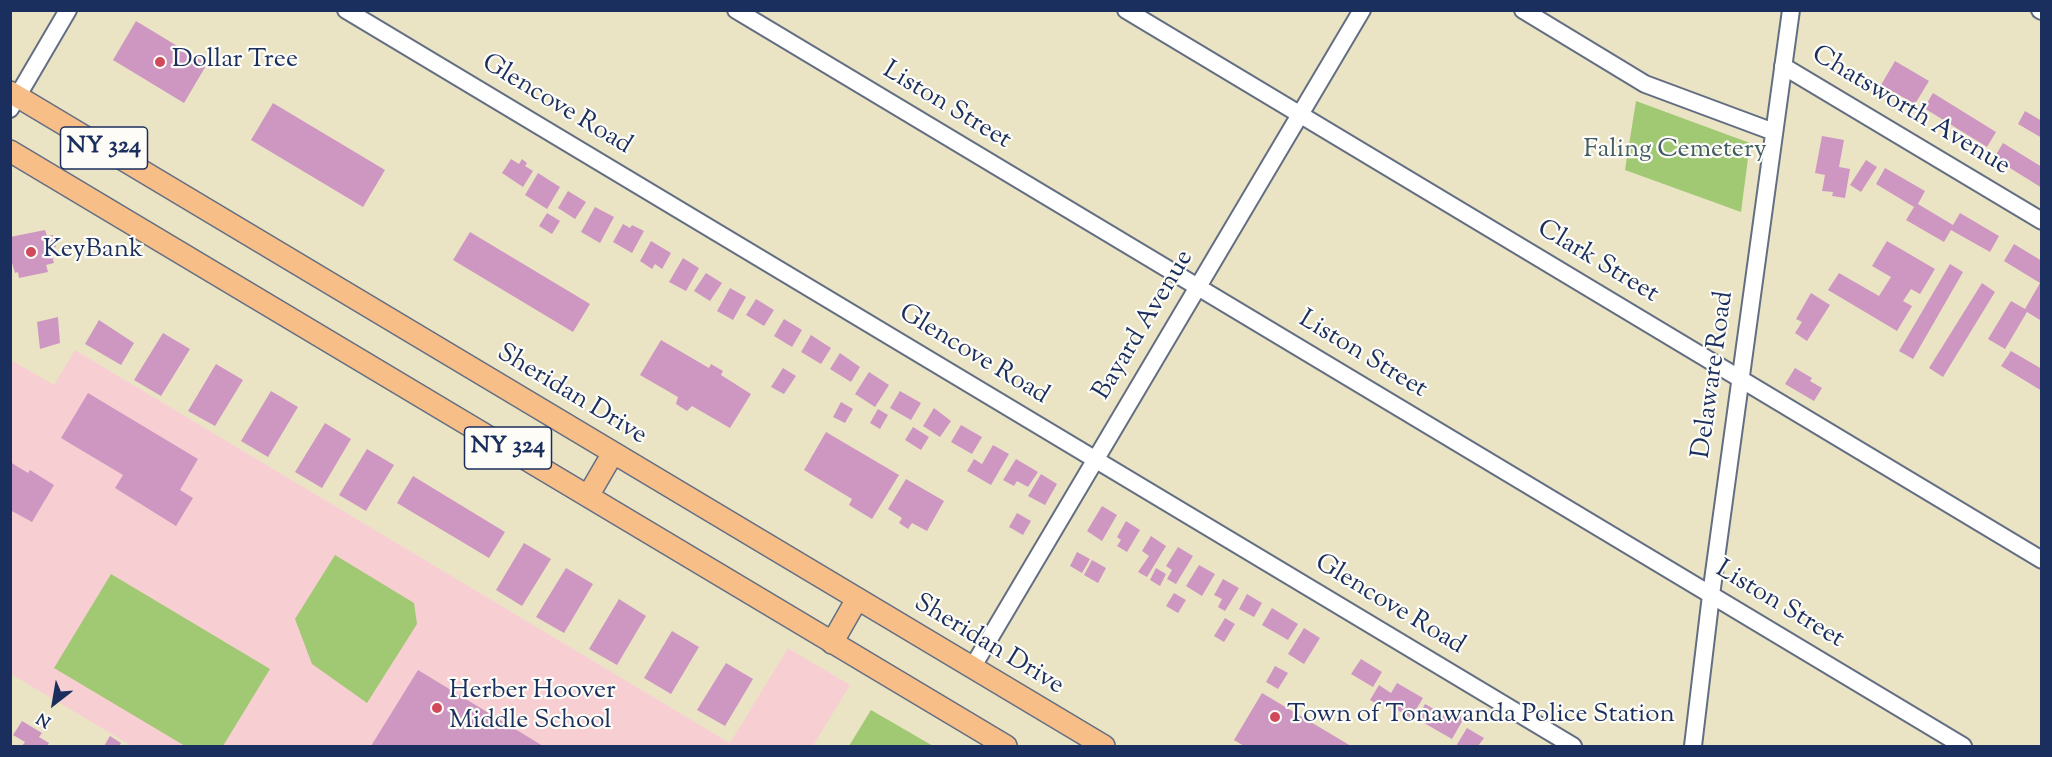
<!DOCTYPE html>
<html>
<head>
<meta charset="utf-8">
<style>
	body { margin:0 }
	#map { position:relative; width:2052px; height:757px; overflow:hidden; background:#eae4c5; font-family:"Sorts Mill Goudy",serif }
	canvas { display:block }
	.frame { position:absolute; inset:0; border:12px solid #1b2f5e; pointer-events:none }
	.north { position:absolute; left:24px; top:673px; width:60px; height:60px; -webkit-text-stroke:4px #fdfcf7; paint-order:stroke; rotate:211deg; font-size:16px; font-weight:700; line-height:24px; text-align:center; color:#1b2f5e }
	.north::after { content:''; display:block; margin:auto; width:21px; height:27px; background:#1b2f5e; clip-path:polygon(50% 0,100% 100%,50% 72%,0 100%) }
</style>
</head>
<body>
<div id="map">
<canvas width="2052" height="757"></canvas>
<div class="frame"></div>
<div class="north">N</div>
</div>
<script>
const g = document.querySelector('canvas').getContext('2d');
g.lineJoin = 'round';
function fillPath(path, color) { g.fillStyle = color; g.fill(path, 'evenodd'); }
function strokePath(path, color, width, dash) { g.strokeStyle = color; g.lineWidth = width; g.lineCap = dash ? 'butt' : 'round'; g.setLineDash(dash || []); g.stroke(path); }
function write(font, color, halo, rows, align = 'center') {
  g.font = font + ' "Sorts Mill Goudy",serif'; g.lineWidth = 4.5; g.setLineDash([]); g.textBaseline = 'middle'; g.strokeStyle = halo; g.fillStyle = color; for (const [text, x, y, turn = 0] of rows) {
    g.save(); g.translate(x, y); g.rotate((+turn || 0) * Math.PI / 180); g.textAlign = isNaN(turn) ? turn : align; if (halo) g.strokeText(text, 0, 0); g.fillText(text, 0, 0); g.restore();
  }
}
const built = new Path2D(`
	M75,350L730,743L788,648L850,685L813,746H132L11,674V360L54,385Z`);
const green = new Path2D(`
	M1636,101L1750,143L1741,212L1625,170Z
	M335,555L414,603L417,624L367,703L312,664L295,619Z
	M111,574L270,669L223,746H185L54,668Z
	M871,710L933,746H849Z`);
const building = new Path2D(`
	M136,21L207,64L184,103L113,60Z
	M1895,61L1929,81L1915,104L1881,85Z
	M1933,93L1996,132L1987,147L1924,108Z
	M273,103L385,170L363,207L251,140Z
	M2025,111L2042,121V138L2018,124Z
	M1822,136L1844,140L1839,167L1850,169L1845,198L1832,196L1833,192L1822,191L1825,175L1815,173Z
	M2003,143L2042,167V188L1994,158Z
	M511,159L519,164L522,159L527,163L525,166L533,171L523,187L502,173Z
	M1866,160L1877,167L1861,192L1850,185Z
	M1885,168L1925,191L1918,204L1953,225L1960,213L1999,236L1990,252L1951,230L1944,242L1906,220L1914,207L1876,184Z
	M538,173L560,187L547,209L525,195Z
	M568,191L586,202L575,219L558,208Z
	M595,207L614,217L600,243L581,232Z
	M547,213L560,221L552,234L539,226Z
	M623,224L630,228L632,225L644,231L632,253L613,242Z
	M45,230L47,236L53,235L56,247L50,248L54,263L46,265L48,272L19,278L18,272L15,273L10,256V237Z
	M470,232L590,304L573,332L453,260Z
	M651,241L671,253L662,269L655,264L652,269L640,261Z
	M1887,241L1935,269L1920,294L1911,289L1903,301L1912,306L1897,331L1828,290L1839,273L1879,296L1891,277L1872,266Z
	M2014,244L2042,261V318L2040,320L2027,312L2005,349L1988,339L2011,301L2025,309L2040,283L2004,261Z
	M683,258L699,268L686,291L669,282Z
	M1950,264L1963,272L1913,359L1899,351Z
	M706,273L722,283L710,301L694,291Z
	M1982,283L1995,292L1943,377L1929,368Z
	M730,288L746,297L733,320L717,311Z
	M1811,293L1830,305L1807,341L1795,333L1802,322L1796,319Z
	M756,299L774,310L764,326L746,315Z
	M58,317L60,343L40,349L37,322Z
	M784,319L802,330L792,347L774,336Z
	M99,320L134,343L121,365L85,344Z
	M163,333L190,349L161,396L134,380Z
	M811,335L831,348L821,364L801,352Z
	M661,340L709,368L711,364L723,371L721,375L751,394L730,428L692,406L687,411L676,404L678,397L640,375Z
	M2011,351L2042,369V391L2001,366Z
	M840,353L860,367L851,382L830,369Z
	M216,364L243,380L215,426L188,411Z
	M783,368L796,376L784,394L771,387Z
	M1795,368L1812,378L1810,381L1822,388L1814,401L1785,384Z
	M869,372L889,385L875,407L855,394Z
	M271,391L298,407L268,457L241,441Z
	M900,391L921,403L911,420L890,408Z
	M88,393L198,459L180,490L193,498L176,526L115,488L123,475L61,438Z
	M841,402L853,409L845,423L833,417Z
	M934,408L951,421L940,437L923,426Z
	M878,409L888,415L880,429L870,423Z
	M325,423L351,439L322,488L295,472Z
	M961,425L982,437L972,454L951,442Z
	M913,427L929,437L921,450L905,440Z
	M826,432L899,475L872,519L849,505L852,499L804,470Z
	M993,445L1009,454L991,485L967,471L974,459L982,464Z
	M367,449L394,465L366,511L339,495Z
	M1016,459L1038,472L1028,487L1017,481L1014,486L1003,480Z
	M10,462L28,473L30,470L54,485L32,522L10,510Z
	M1041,474L1057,484L1045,505L1028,496Z
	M413,476L505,532L489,558L397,503Z
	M906,479L944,501L927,531L912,523L908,529L899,523L902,518L888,509Z
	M1102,506L1117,515L1102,541L1087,531Z
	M1017,513L1031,521L1023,535L1009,527Z
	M1126,521L1140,530L1127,552L1117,546L1121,540L1117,537Z
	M1151,536L1166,546L1147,577L1138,572L1149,556L1142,551Z
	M524,543L551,559L522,606L496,590Z
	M1178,547L1193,556L1176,584L1167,579L1172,570L1166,566Z
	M1077,552L1090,559L1082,573L1070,566Z
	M1092,560L1106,568L1098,583L1084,575Z
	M1199,565L1215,574L1202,596L1186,586Z
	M566,568L593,584L564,633L536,617Z
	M1156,568L1166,574L1160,586L1150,580Z
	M1223,579L1239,588L1225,611L1218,607L1222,599L1214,595Z
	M1174,593L1186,600L1178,613L1166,606Z
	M1247,594L1262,603L1254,617L1239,609Z
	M619,599L646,616L617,665L589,649Z
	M1272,608L1298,624L1288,640L1262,625Z
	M1225,618L1235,624L1224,642L1214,636Z
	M1304,628L1320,638L1304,664L1288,654Z
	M672,631L699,647L671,694L644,678Z
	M1361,659L1382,672L1373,687L1351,674Z
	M726,663L753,679L725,726L697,710Z
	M1275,666L1288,673L1278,689L1266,682Z
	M418,670L543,746H371Z
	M1397,683L1423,698L1411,718L1382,701L1379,705L1370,700L1379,685L1391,693Z
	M1262,693L1351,746H1244L1234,740Z
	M1425,704L1448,717L1451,710L1464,718L1452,739L1417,719Z
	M22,721L42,733L39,737L49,743L47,746H22L25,742L13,735Z
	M1467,728L1484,738L1478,746H1456Z
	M110,736L121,743L119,746H104Z`);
const minor = new Path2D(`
	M346,10L1573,746
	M736,10L1963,746
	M1126,10L2042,560
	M1523,10L1645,84L1774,132
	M2040,10L2042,11
	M1783,66L2042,221
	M10,109L68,10
	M972,668L1362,10
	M1693,746L1711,595L1791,10`);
const major = new Path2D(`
	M10,92L1104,746
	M10,151L1006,746
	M588,496L613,453
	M832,643L857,599`);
const markers = [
	[160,62,6,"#d1495b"],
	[31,252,6,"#d1495b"],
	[437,708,6,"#d1495b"],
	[1275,717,6,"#d1495b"]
];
const shields = [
	[104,148,87],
	[508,448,87]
];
const shieldNames = [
	["NY 324",104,148],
	["NY 324",508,448]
];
const poiNames = [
	["Dollar Tree",172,62],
	["KeyBank",43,252],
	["Herber Hoover",449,693],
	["Middle School",449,723],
	["Town of Tonawanda Police Station",1287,717]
];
const streetNames = [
	["Glencove Road",556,106,31],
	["Liston Street",946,107,31],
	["Chatsworth Avenue",1910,112,31],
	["Clark Street",1597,263,31],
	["Bayard Avenue",1145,326,-59],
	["Glencove Road",973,356,31],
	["Liston Street",1362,356,31],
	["Delaware Road",1715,375,-82],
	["Sheridan Drive",571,396,31],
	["Glencove Road",1389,606,31],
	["Liston Street",1779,606,31],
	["Sheridan Drive",988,646,31]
];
const parkNames = [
	["Faling Cemetery",1675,152]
];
fillPath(built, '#f7cfd2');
fillPath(green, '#a1c873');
fillPath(building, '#cd97c2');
strokePath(minor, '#636e82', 20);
strokePath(major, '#636e82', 24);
strokePath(minor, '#fff', 16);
strokePath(major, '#f7be88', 21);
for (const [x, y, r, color] of markers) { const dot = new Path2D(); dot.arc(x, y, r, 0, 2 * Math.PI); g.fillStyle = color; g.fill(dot); strokePath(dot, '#fdfcf7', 2); }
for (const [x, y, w] of shields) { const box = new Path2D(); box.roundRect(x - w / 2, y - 21, w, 42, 4.5); g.fillStyle = '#fdfcf7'; g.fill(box); strokePath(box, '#1b2f5e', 1.5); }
write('bold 24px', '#1b2f5e', null, shieldNames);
write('26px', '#1b2f5e', '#fdfcf7', poiNames, 'left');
write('26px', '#1b2f5e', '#fdfcf7', streetNames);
write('26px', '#435d64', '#fdfcf7', parkNames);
</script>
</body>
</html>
